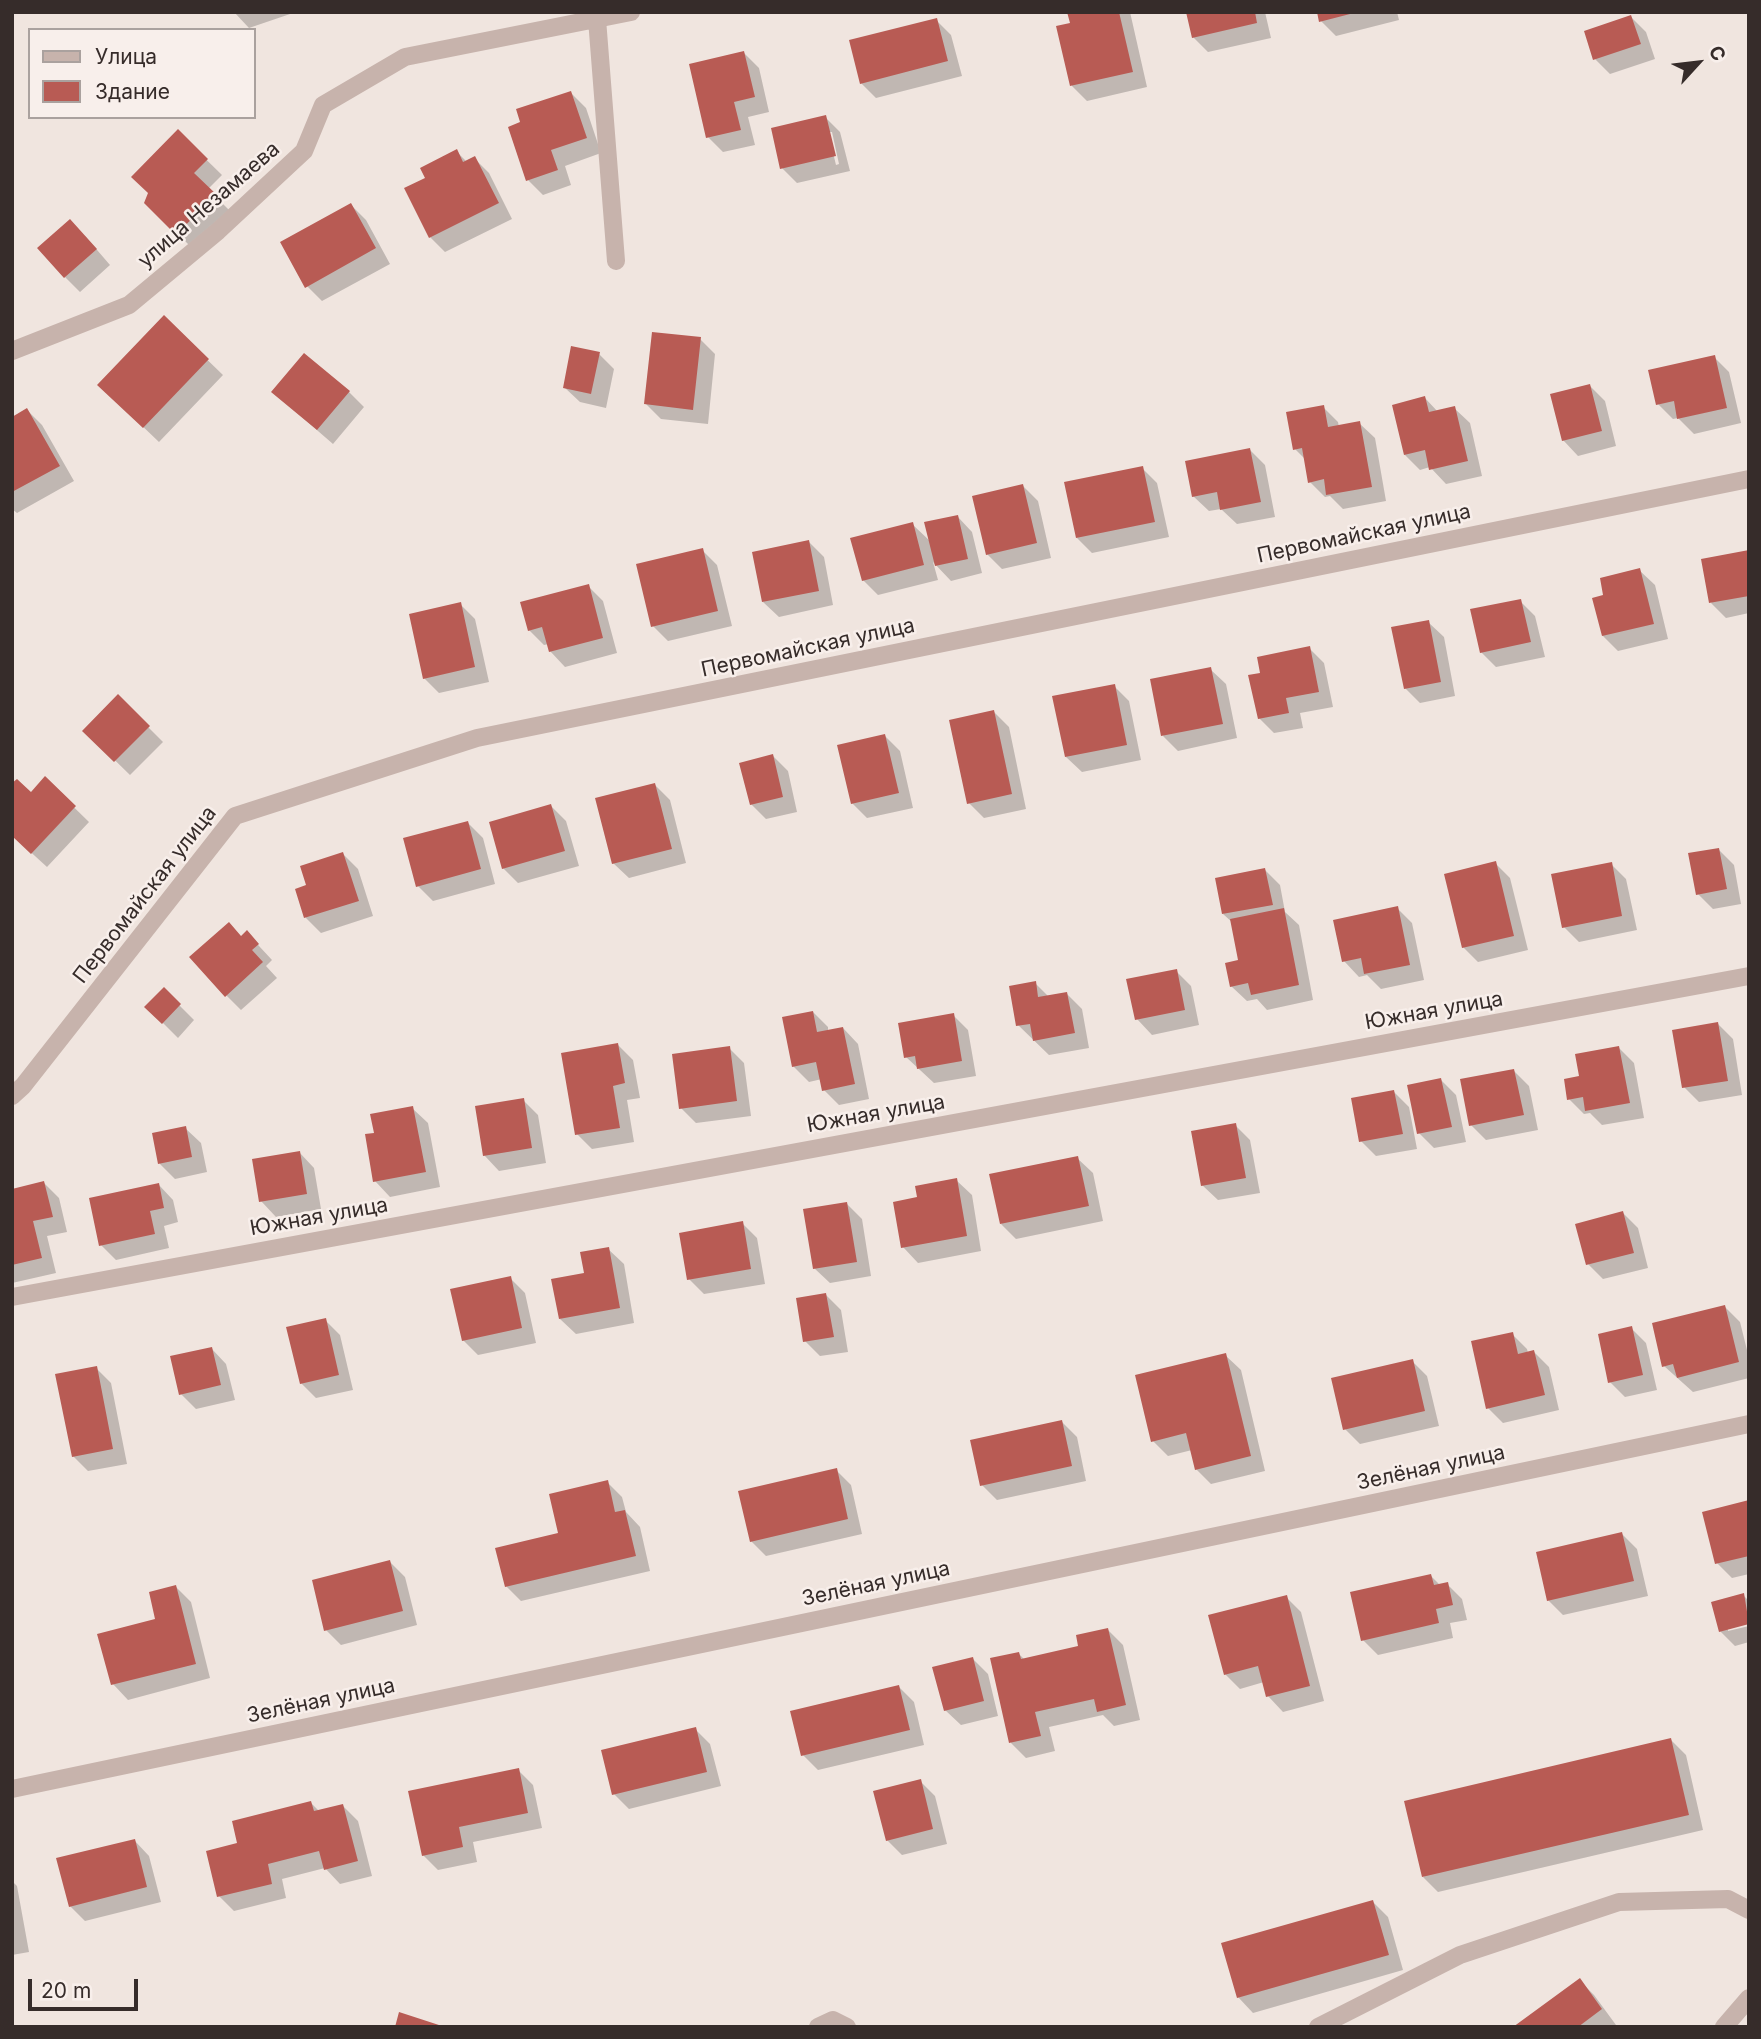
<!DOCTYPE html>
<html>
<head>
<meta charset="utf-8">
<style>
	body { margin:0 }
	#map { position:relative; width:1761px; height:2039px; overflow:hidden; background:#f0e5df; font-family:Inter,sans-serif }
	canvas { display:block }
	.frame { position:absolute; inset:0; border:14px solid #362c2a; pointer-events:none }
	.legend { position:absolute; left:28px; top:28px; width:228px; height:91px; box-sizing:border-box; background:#f8efeb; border:2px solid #aaa19e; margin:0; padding:9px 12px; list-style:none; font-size:21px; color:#362c2a }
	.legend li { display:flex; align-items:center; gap:14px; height:35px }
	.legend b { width:35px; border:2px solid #aaa19e }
	.north { position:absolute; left:1663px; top:28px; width:70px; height:70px; -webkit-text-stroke:5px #f8efeb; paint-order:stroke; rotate:63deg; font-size:19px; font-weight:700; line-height:28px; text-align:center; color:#362c2a }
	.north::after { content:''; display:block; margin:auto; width:24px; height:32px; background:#362c2a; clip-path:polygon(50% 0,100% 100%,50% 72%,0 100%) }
	.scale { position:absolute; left:28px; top:1979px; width:110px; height:32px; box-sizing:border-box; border:4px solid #362c2a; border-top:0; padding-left:9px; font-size:21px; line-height:24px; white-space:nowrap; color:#362c2a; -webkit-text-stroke:5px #f8efeb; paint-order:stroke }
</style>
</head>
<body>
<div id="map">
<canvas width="1761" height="2039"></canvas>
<div class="frame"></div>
<ul class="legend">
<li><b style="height:9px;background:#c7b3ac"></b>Улица</li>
<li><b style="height:19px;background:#b85b54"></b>Здание</li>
</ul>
<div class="north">С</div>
<div class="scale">20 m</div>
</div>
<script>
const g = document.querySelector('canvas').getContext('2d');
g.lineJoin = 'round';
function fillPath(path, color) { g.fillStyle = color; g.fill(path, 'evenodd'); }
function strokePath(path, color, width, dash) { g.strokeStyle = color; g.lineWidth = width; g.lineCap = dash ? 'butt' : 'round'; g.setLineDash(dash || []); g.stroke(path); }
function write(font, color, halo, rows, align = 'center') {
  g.font = font + ' Inter,sans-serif'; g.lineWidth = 5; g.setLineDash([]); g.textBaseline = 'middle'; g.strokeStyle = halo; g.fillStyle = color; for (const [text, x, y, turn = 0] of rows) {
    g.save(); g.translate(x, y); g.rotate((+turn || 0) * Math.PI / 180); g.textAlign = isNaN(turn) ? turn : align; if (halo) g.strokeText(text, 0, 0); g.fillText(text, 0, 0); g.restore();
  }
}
const shadow = new Path2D(`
	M234,12H296L249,28Z
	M1069,12H1130L1147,87L1087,101L1072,86V24Z
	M1188,12H1265L1271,38L1208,52L1193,37Z
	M1318,12H1397L1399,20L1336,36L1321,21Z
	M1631,17L1646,32L1655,59L1610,74L1595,59Z
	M936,20L951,35L962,76L876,98L861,83Z
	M744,53L759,68L769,112L748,117L755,145L723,152L708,137Z
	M571,93L586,108L601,153L565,166L571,185L543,195L528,180Z
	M825,117L840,132L850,171L797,183L782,168ZM828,132H832L839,164L836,165Z
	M178,132L222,175L208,189L229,210L192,248L146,202Z
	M456,151L467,162L474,158L489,173L512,219L445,252L430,237L427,179Z
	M351,205L366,220L390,264L322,301L307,286Z
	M85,236L110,265L80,292L65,277Z
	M164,318L223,375L159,442L115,400Z
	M700,339L715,354L708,424L661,419L646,404Z
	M599,354L614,369L606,408L580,402L564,387Z
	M1714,357L1729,372L1741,423L1694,434L1678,418L1673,419L1658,404Z
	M1590,386L1605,401L1616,446L1578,456L1563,440Z
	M273,392H349L364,407L333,444Z
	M1425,398L1438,412L1454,408L1470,423L1482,476L1446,484L1430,467L1420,470L1405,455Z
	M1323,407L1338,422L1339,427L1359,423L1375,438L1386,501L1343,509L1330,496L1325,497L1310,482L1306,460L1295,449Z
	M27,410L42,425L74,481L17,513L12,509V419Z
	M1250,450L1265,465L1275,517L1237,524L1221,509L1209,511L1193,496Z
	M1142,468L1157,483L1169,537L1092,553L1077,538Z
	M1023,486L1038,501L1051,558L1002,569L987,554Z
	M957,516L972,532L982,573L951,581L933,562L938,580L878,595L863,580L912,524L931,542Z
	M809,542L824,557L833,605L779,617L763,602Z
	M702,550L717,565L732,626L668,641L653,626Z
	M1749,552V613L1726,618L1711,603Z
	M1639,570L1655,585L1668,639L1618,651L1603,636L1605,596Z
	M588,586L603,601L617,653L565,667L550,651L549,644L544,645L529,630Z
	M1520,601L1535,616L1545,657L1496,667L1481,652Z
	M460,604L475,619L489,682L439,693L424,678Z
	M1428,622L1444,637L1455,696L1420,703L1405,688Z
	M1309,648L1324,663L1333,707L1300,713L1303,728L1274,733L1259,718L1262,674Z
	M1210,669L1226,684L1237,738L1178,751L1163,736Z
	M1114,686L1129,701L1141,760L1082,772L1066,757Z
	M118,697L163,742L130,775L85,731Z
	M994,712L1009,727L1026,809L984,818L969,803Z
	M885,736L900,751L913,808L867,818L852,803Z
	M773,756L788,771L797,812L766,819L751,804Z
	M45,779L89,822L47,867L12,835L31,794Z
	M655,785L670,800L686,863L629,878L613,863Z
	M551,806L566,821L579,866L518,883L503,868Z
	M468,823L483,838L495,884L433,901L418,886Z
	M1718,849L1734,865L1741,904L1713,909L1698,894Z
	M343,854L358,869L373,916L321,933L306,918L298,890L308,886Z
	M1495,863L1510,878L1528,950L1478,962L1463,947Z
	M1611,864L1626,879L1637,930L1579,942L1564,927Z
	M1265,870L1280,885L1285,912L1299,925L1313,1000L1267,1010L1257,999L1247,1001L1231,986L1240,961L1233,923L1223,914Z
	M1397,908L1412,923L1424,980L1381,989L1367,975L1359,977L1344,961Z
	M247,933L272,960L266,966L277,978L241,1010L226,995L242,937Z
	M1176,971L1191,986L1199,1025L1152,1035L1137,1019Z
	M1035,983L1049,997L1067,994L1082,1009L1089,1048L1049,1055L1018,1025Z
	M164,990L194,1020L178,1038L147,1007Z
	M813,1012L828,1027V1031L843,1028L858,1044L869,1099L839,1105L824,1090L822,1079L809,1082L793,1066Z
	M953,1015L968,1030L976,1076L934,1083L906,1057Z
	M1718,1024L1733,1039L1742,1095L1699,1102L1684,1087Z
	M618,1045L633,1060L640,1098L627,1100L634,1142L592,1149L577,1134Z
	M729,1048L744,1063L751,1116L696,1123L681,1108Z
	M1619,1048L1634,1063L1644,1118L1602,1125L1590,1113L1584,1114L1569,1099L1581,1077Z
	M1514,1071L1529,1086L1538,1130L1486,1140L1471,1125Z
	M1441,1080L1456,1095L1466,1142L1434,1148L1419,1133Z
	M1394,1092L1409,1107L1417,1149L1376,1156L1361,1141Z
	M523,1100L538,1115L546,1163L499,1171L484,1155Z
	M412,1108L428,1123L440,1187L390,1197L375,1181L376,1134Z
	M1235,1125L1250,1140L1260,1193L1218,1200L1202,1185Z
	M185,1128L201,1143L207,1172L175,1179L160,1164L154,1134Z
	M299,1152L314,1168L321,1209L276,1217L261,1201Z
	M1077,1158L1093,1173L1103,1221L1016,1239L1001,1224Z
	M956,1180L972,1195L981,1251L918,1263L903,1247L919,1199Z
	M44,1183L59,1198L67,1232L47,1236L56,1273L12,1283V1190Z
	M158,1184L173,1200L178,1222L164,1226L169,1248L116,1260L101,1245Z
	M847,1204L862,1219L871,1276L830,1283L814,1268Z
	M1623,1213L1638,1228L1648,1268L1603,1279L1588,1264Z
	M742,1223L757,1238L765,1284L704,1294L689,1279Z
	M608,1249L624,1264L634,1323L576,1334L560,1319L586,1274Z
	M510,1278L525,1293L536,1343L478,1355L463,1340Z
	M826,1295L841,1310L848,1352L820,1356L805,1341Z
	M1725,1307L1740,1322L1749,1358V1378L1693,1392L1664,1366Z
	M325,1320L340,1335L353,1390L316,1398L301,1383Z
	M1631,1328L1646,1343L1657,1390L1625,1397L1610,1382Z
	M1512,1334L1527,1349L1528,1353L1534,1352L1549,1367L1559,1410L1503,1423L1488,1408Z
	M211,1348L226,1364L235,1400L196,1409L181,1394Z
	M1225,1355L1241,1370L1265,1471L1211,1484L1196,1469L1192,1450L1168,1456L1153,1441Z
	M1412,1361L1427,1376L1439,1426L1360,1444L1345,1429Z
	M96,1368L111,1383L127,1464L88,1471L73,1456Z
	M1062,1422L1077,1437L1086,1481L997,1500L982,1485Z
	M836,1470L851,1485L862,1534L766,1556L751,1541Z
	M607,1482L622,1497L626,1512L640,1527L650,1571L521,1601L506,1586L560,1534Z
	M1749,1502V1574L1732,1578L1717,1563Z
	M1622,1534L1637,1549L1648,1596L1563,1615L1548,1600Z
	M390,1562L405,1577L417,1625L341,1645L326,1630Z
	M1431,1576L1440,1585L1447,1584L1462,1599L1467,1620L1450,1623L1453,1638L1378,1655L1363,1640Z
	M176,1587L191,1602L210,1678L128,1700L113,1684L157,1620Z
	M1743,1595L1749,1601V1622L1728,1627V1631L1749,1626V1642L1735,1646L1720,1631Z
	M1286,1597L1301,1612L1324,1701L1283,1712L1268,1696L1264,1682L1240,1689L1225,1674Z
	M1108,1630L1123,1645L1140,1720L1114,1726L1103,1715L1049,1727L1055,1751L1026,1758L1011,1743L1018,1653L1025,1660L1081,1647Z
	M973,1659L988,1674L998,1716L961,1725L945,1710Z
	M899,1687L914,1702L924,1745L818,1770L803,1755Z
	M695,1729L710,1744L721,1786L629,1809L614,1794Z
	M1671,1740L1686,1755L1703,1830L1438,1892L1423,1877Z
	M518,1770L533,1785L542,1828L473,1842L477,1862L438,1870L423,1855Z
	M920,1781L935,1796L947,1844L902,1855L887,1840Z
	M311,1803L319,1811L343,1806L358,1821L372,1876L340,1884L325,1868L282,1879L286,1898L234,1911L219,1896L240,1845Z
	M134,1840L149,1856L161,1902L85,1921L70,1906Z
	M12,1881L17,1886L29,1952L12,1955Z
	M1373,1902L1388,1917L1403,1970L1253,2013L1238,1997Z
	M1579,1980L1594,1995L1616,2025L1614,2027H1516Z`);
const building = new Path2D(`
	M1067,12H1119L1133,72L1070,86L1056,26L1070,23Z
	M1186,12H1255L1257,23L1192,38Z
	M1317,12H1354V13L1319,22Z
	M1631,15L1641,44L1593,60L1584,31Z
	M937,18L948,61L860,84L849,40Z
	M744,51L755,97L734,102L741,130L706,138L689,64Z
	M571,91L587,138L551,150L558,170L526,181L508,127L520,122L516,109Z
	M826,115L836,156L780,169L771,128Z
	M178,129L208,159L194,173L216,194L176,235L144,203L148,193L131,177Z
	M457,149L463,162L475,156L499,203L429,238L404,188L425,178L420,168Z
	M351,203L376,248L305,288L280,242Z
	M70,219L97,249L64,278L37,248Z
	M164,315L209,359L143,428L97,385Z
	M652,332L701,337L693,410L644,404Z
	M571,346L600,352L591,394L563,388Z
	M304,353L350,391L317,430L271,392Z
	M1715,355L1727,408L1677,419L1674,401L1656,405L1648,370Z
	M1590,384L1602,431L1562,441L1550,394Z
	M1425,396L1429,412L1455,406L1468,461L1429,470L1425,450L1404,455L1392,405Z
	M1324,405L1328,427L1360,421L1372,487L1326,495L1324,479L1308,483L1302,448L1293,450L1286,412Z
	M27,408L60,466L12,492V417Z
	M1250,448L1261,502L1220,510L1217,492L1192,497L1185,461Z
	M1143,466L1155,522L1076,538L1064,482Z
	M1023,484L1037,543L986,555L972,496Z
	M958,515L968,559L935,566L924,522Z
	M913,522L924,565L862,581L850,538Z
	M809,540L819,591L762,602L752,552Z
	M703,548L718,611L651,627L636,564Z
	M1749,550V596L1709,603L1701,559Z
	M1640,568L1654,624L1602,636L1592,598L1603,595L1600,578Z
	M589,584L603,638L549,652L542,627L528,631L520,602Z
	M1521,599L1531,642L1480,653L1470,609Z
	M461,602L475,667L423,679L409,614Z
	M1429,620L1441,682L1404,689L1391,627Z
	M1310,646L1319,692L1286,698L1289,713L1258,719L1248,675L1260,673L1257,657Z
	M1211,667L1223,724L1161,736L1150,679Z
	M1115,684L1127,745L1065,757L1052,696Z
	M118,694L150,726L114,762L82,731Z
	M994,710L1012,794L967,804L949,720Z
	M885,734L899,793L851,804L837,745Z
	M773,754L783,797L750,805L739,763Z
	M45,776L76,806L31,854L12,836V783L17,779L31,792Z
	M655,783L672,849L612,864L595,798Z
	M551,804L565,851L502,869L489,822Z
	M468,821L481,869L416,887L403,838Z
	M1719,848L1727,889L1696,895L1688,853Z
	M343,852L359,901L304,918L295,889L306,885L300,866Z
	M1496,861L1514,936L1462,948L1444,874Z
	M1612,862L1622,916L1562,928L1551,874Z
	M1265,868L1273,905L1222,914L1215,878Z
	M1398,906L1410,965L1364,974L1361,958L1342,962L1333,920Z
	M1284,908L1299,985L1251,995L1248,983L1230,987L1225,963L1238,960L1230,919Z
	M229,922L241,936L247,930L259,944L252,950L263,962L225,997L189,957Z
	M1177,969L1185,1010L1135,1020L1126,979Z
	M1036,981L1038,997L1067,992L1075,1033L1033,1041L1030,1024L1016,1026L1009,986Z
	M164,987L181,1004L162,1024L144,1007Z
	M813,1011L817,1032L843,1027L855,1084L822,1091L816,1062L792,1067L782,1017Z
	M954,1013L962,1061L917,1069L915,1056L904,1058L898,1023Z
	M1718,1022L1728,1081L1682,1088L1672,1030Z
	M618,1043L625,1083L613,1086L620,1128L575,1135L561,1053Z
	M730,1046L737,1101L679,1109L672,1054Z
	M1619,1046L1630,1103L1585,1111L1583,1097L1567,1100L1564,1079L1579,1076L1575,1054Z
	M1514,1069L1524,1115L1469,1126L1460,1079Z
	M1441,1078L1452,1127L1417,1134L1407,1085Z
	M1394,1090L1403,1134L1359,1142L1351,1098Z
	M524,1098L532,1148L483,1156L475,1106Z
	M413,1106L426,1172L373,1182L365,1134L374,1133L370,1114Z
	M1236,1123L1246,1178L1201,1186L1191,1131Z
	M186,1126L192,1157L158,1164L152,1133Z
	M300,1151L307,1194L259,1202L252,1159Z
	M1078,1156L1089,1206L1000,1224L989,1174Z
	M957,1178L967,1236L901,1248L893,1202L917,1197L915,1186Z
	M44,1181L53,1217L33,1221L42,1258L12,1265V1189Z
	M159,1183L164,1208L150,1211L155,1234L99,1246L89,1198Z
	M847,1202L857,1262L813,1269L803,1209Z
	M1623,1211L1634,1253L1586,1265L1575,1224Z
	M743,1221L751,1269L687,1280L679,1233Z
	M609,1247L620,1308L559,1319L551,1279L584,1273L580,1252Z
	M511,1276L522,1328L462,1341L450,1289Z
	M826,1293L834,1337L803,1342L796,1298Z
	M1725,1305L1739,1362L1677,1378L1673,1364L1662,1367L1652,1323Z
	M326,1318L339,1375L300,1384L286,1327Z
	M1632,1326L1643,1375L1608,1383L1598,1334Z
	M1513,1332L1518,1354L1534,1350L1545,1395L1486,1409L1471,1341Z
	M212,1347L221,1385L179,1395L170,1356Z
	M1226,1353L1251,1456L1195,1470L1186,1433L1151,1442L1135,1375Z
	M1413,1359L1425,1411L1343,1430L1331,1378Z
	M97,1366L113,1449L72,1457L55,1374Z
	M1062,1420L1072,1466L980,1486L970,1440Z
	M837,1468L848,1519L750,1542L738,1491Z
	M608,1480L615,1512L625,1510L636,1556L505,1587L495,1548L558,1533L549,1494Z
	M1749,1500V1556L1715,1564L1702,1512Z
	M1622,1532L1634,1581L1547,1601L1536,1552Z
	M390,1560L403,1611L324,1631L312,1580Z
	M1431,1574L1434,1585L1448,1582L1453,1605L1436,1609L1439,1623L1361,1641L1350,1592Z
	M176,1585L196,1664L111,1685L97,1634L155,1619L149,1592Z
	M1744,1593L1749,1624L1719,1632L1711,1602Z
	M1287,1595L1310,1686L1266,1697L1258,1666L1224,1675L1208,1615Z
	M1108,1628L1126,1705L1097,1712L1094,1699L1035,1712L1041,1736L1009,1743L990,1658L1019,1652L1021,1659L1078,1646L1076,1635Z
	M973,1657L984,1701L944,1711L932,1667Z
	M899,1685L910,1730L801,1756L790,1711Z
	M696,1727L707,1772L612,1795L601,1750Z
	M1671,1738L1689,1815L1422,1877L1404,1801Z
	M519,1768L528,1813L459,1827L463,1847L422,1856L408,1791Z
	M921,1779L933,1829L886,1841L873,1791Z
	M311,1801L314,1811L343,1804L358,1861L324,1870L319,1851L268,1864L272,1884L217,1897L206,1851L237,1843L232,1821Z
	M135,1839L147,1887L69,1907L56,1858Z
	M1373,1900L1389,1955L1237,1998L1221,1943Z
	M1580,1978L1602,2009L1578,2027H1513Z
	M399,2012L442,2026V2027H395Z`);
const minor = new Path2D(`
	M597,19L616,261
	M12,351L129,305L218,231L304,151L323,105L405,57L631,12
	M12,1096L23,1086L235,816L477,738L1749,479
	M12,1297L1749,976
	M12,1789L1749,1424
	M818,2027L833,2020L847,2027
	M1318,2027L1460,1955L1619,1902L1728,1899L1749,1910
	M1724,2027L1749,1998`);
const streetNames = [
	["улица Незамаева",209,205,-41],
	["Первомайская улица",1364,534,-12],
	["Первомайская улица",808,648,-12],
	["Первомайская улица",145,895,-52],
	["Южная улица",1434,1011,-10],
	["Южная улица",876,1114,-10],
	["Южная улица",319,1217,-10],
	["Зелёная улица",1431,1468,-12],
	["Зелёная улица",876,1584,-12],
	["Зелёная улица",321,1701,-12]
];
fillPath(shadow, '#0003');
fillPath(building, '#b85b54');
strokePath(minor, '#c7b3ac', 18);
write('21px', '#362c2a', '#f8efeb', streetNames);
</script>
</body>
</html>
